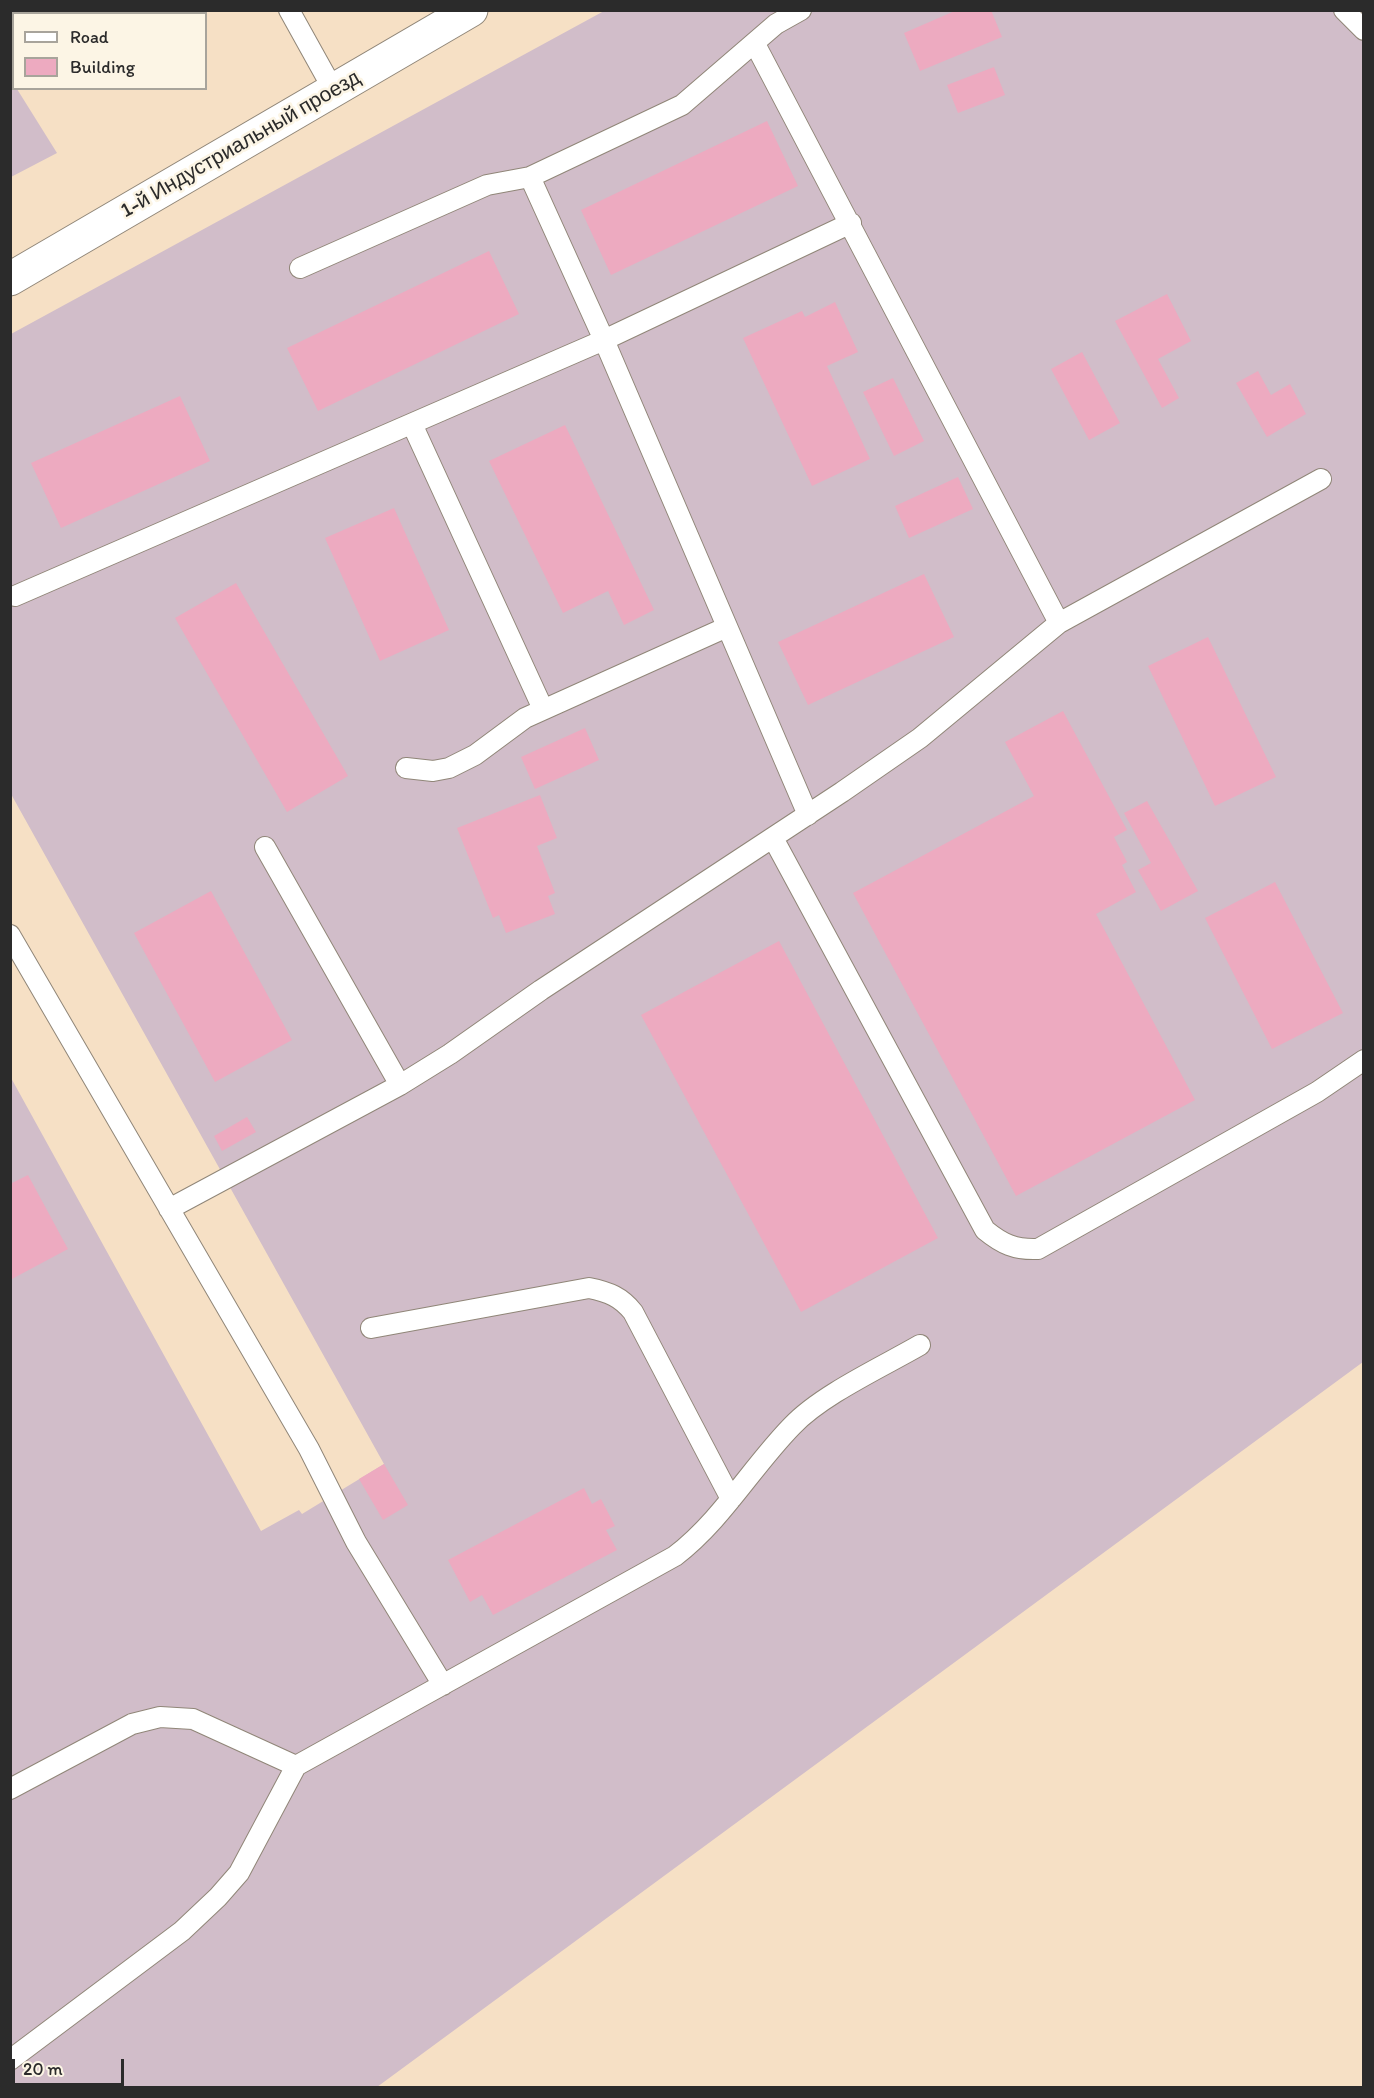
<!DOCTYPE html>
<html>
<head>
<meta charset="utf-8">
<style>
	body { margin:0 }
	#map { position:relative; width:1374px; height:2098px; overflow:hidden; background:#f6e0c5; font-family:Itim,sans-serif }
	canvas { display:block }
	.frame { position:absolute; inset:0; border:12px solid #2b2b2b; pointer-events:none }
	.legend { position:absolute; left:12px; top:12px; width:195px; height:78px; box-sizing:border-box; background:#fcf5e5; border:2px solid #a8a49b; margin:0; padding:8px 10px; list-style:none; font-size:18px; color:#2b2b2b }
	.legend li { display:flex; align-items:center; gap:12px; height:30px }
	.legend b { width:30px; border:2px solid #a8a49b }
	.scale { position:absolute; left:12px; top:2059px; width:112px; height:27px; box-sizing:border-box; border:3px solid #2b2b2b; border-top:0; padding-left:8px; font-size:18px; line-height:21px; white-space:nowrap; color:#2b2b2b; -webkit-text-stroke:4px #fcf5e5; paint-order:stroke }
</style>
</head>
<body>
<div id="map">
<canvas width="1374" height="2098"></canvas>
<div class="frame"></div>
<ul class="legend">
<li><b style="height:8px;background:#fff"></b>Road</li>
<li><b style="height:16px;background:#edaac0"></b>Building</li>
</ul>
<div class="scale">20 m</div>
</div>
<script>
const g = document.querySelector('canvas').getContext('2d');
g.lineJoin = 'round';
function fillPath(path, color) { g.fillStyle = color; g.fill(path, 'evenodd'); }
function strokePath(path, color, width, dash) { g.strokeStyle = color; g.lineWidth = width; g.lineCap = dash ? 'butt' : 'round'; g.setLineDash(dash || []); g.stroke(path); }
function write(font, color, halo, rows, align = 'center') {
  g.font = font + ' Itim,sans-serif'; g.lineWidth = 5; g.setLineDash([]); g.textBaseline = 'middle'; g.strokeStyle = halo; g.fillStyle = color; for (const [text, x, y, turn = 0] of rows) {
    g.save(); g.translate(x, y); g.rotate((+turn || 0) * Math.PI / 180); g.textAlign = isNaN(turn) ? turn : align; if (halo) g.strokeText(text, 0, 0); g.fillText(text, 0, 0); g.restore();
  }
}
const industrial = new Path2D(`
	M11,10H177V11L171,14H14L13,17Z
	M604,11H1363V1362L377,2087H11L10,1076L261,1531L299,1510L302,1514L384,1464L11,794V334Z
	M11,79L14,88L17,89L57,153L11,177Z`);
const building = new Path2D(`
	M957,10H991L1002,37L920,71L904,33Z
	M994,67L1005,95L958,113L947,85Z
	M767,121L798,186L611,275L581,210Z
	M489,251L519,314L318,411L287,348Z
	M1167,294L1191,341L1158,359L1179,398L1162,408L1115,321Z
	M835,302L858,352L827,366L870,459L812,486L743,338L802,311L805,317Z
	M1082,352L1120,423L1089,440L1051,369Z
	M1258,371L1271,395L1290,384L1306,414L1267,437L1236,383Z
	M893,378L924,441L894,456L863,392Z
	M180,396L210,461L61,528L31,463Z
	M565,425L654,610L624,625L608,591L563,613L489,461Z
	M958,477L973,509L909,538L895,506Z
	M394,508L449,630L380,661L325,538Z
	M924,574L954,637L808,705L778,642Z
	M236,583L348,776L287,812L175,618Z
	M1208,637L1276,777L1215,806L1148,666Z
	M1063,711L1127,830L1114,837L1127,862L1122,865L1136,892L1096,914L1195,1100L1016,1196L853,893L1034,796L1005,742Z
	M585,728L599,760L535,789L521,757Z
	M540,795L557,838L537,846L555,893L548,896L555,914L506,933L499,915L493,918L457,828Z
	M1147,801L1198,891L1161,911L1138,870L1151,863L1124,813Z
	M1275,882L1343,1013L1272,1049L1205,918Z
	M211,891L292,1040L215,1082L134,933Z
	M779,941L938,1238L801,1312L641,1015Z
	M247,1117L256,1132L222,1151L214,1136Z
	M28,1175L68,1249L10,1280V1184Z
	M384,1464L408,1505L383,1520L359,1479Z
	M584,1488L592,1504L601,1499L615,1526L606,1530L617,1550L493,1615L482,1595L470,1602L448,1560Z`);
const lane = new Path2D(`
	M289,10L334,91
	M1344,10L1364,30
	M755,44L1059,623
	M530,177L682,105L776,24L801,10
	M300,268L487,185L530,177L604,340L808,815
	M412,424L543,709
	M15,596L604,340L851,223
	M406,768L433,771L449,768L475,755L525,718L727,627
	M773,838L985,1230C1002,1244 1015,1250 1038,1249L1317,1092L1364,1060
	M265,847L400,1085
	M10,935L309,1449L356,1542L443,1685
	M169,1209L400,1085L450,1054L541,990L842,792L920,738L1059,623L1321,479
	M371,1328L589,1288C609,1292 621,1297 633,1312L731,1499
	M10,1789L132,1724L160,1717L193,1719L296,1766
	M10,2060L182,1931L218,1897L239,1873L296,1766L675,1556C722,1520 751,1468 792,1426C821,1395 882,1367 920,1345`);
const street = new Path2D(`
	M10,279L471,10`);
const streetNames = [
	["1-й Индустриальный проезд",241,145,-30]
];
fillPath(industrial, '#d1bdc9');
fillPath(building, '#edaac0');
strokePath(lane, '#908678', 22);
strokePath(street, '#908678', 35);
strokePath(lane, '#fff', 20);
strokePath(street, '#fff', 33);
write('21px', '#2b2b2b', '#fcf5e5', streetNames);
</script>
</body>
</html>
